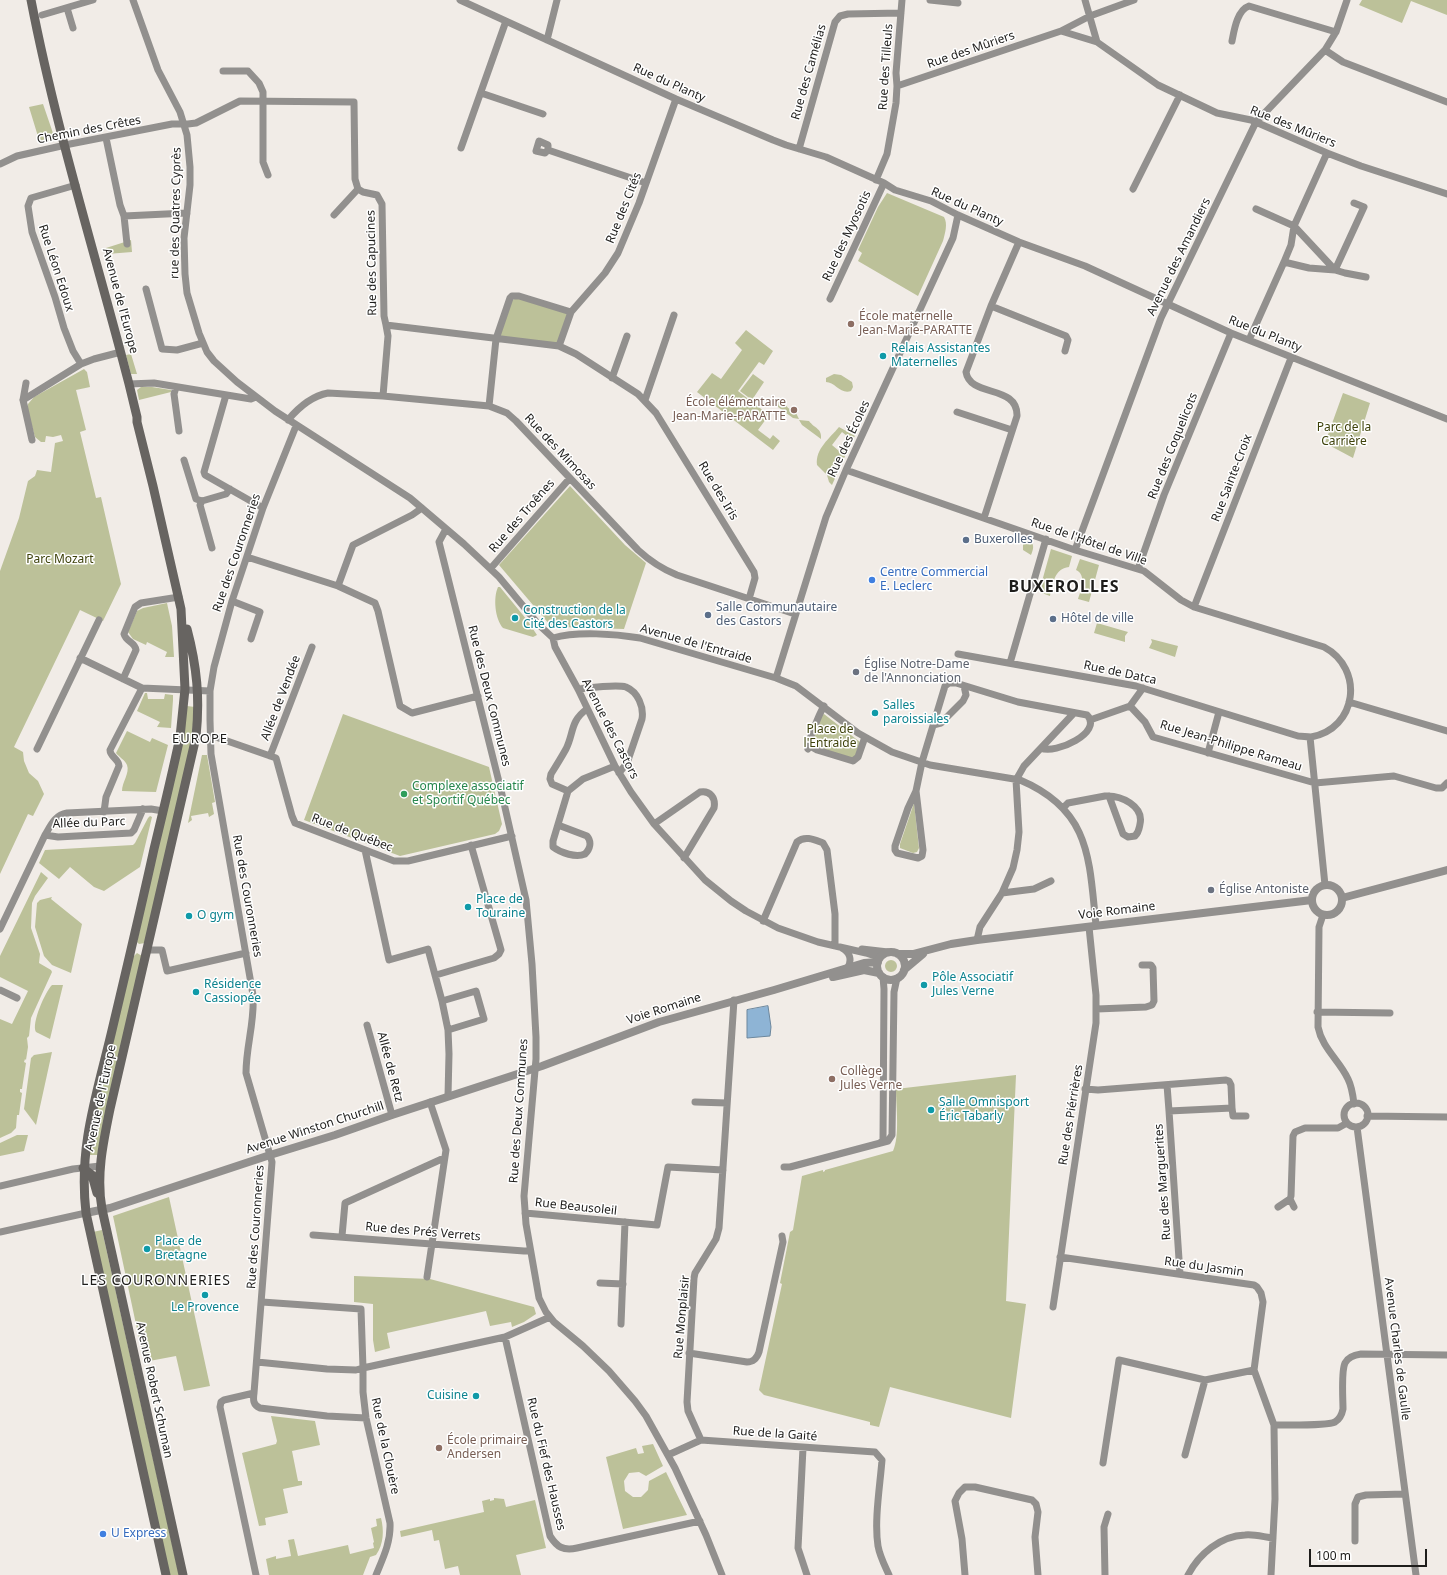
<!DOCTYPE html>
<html>
<head>
<meta charset="utf-8">
<style>
	body { margin:0 }
	#map { position:relative; width:1447px; height:1575px; overflow:hidden; background:#f1ece7; font-family:"Noto Sans",sans-serif }
	canvas { display:block }
	.scale { position:absolute; left:1309px; top:1549px; width:118px; height:18px; box-sizing:border-box; border:2px solid #1e1d1b; border-top:0; padding-left:5px; font-size:12px; line-height:14px; white-space:nowrap; color:#1e1d1b; -webkit-text-stroke:3px #fff; paint-order:stroke }
</style>
</head>
<body>
<div id="map">
<canvas width="1447" height="1575"></canvas>
<div class="scale">100 m</div>
</div>
<script>
const g = document.querySelector('canvas').getContext('2d');
g.lineJoin = 'round';
function fillPath(path, color) { g.fillStyle = color; g.fill(path, 'evenodd'); }
function strokePath(path, color, width, dash) { g.strokeStyle = color; g.lineWidth = width; g.lineCap = dash ? 'butt' : 'round'; g.setLineDash(dash || []); g.stroke(path); }
function write(font, color, halo, rows, align = 'center') {
  g.font = font + ' "Noto Sans",sans-serif'; g.lineWidth = 3; g.setLineDash([]); g.textBaseline = 'middle'; g.strokeStyle = halo; g.fillStyle = color; for (const [text, x, y, turn = 0] of rows) {
    g.save(); g.translate(x, y); g.rotate((+turn || 0) * Math.PI / 180); g.textAlign = isNaN(turn) ? turn : align; if (halo) g.strokeText(text, 0, 0); g.fillText(text, 0, 0); g.restore();
  }
}
const green = new Path2D(`
	M1362,0H1447V15L1411,1L1402,23L1359,5Z
	M43,104L55,139L40,143L29,107Z
	M887,193L944,217C948,224 945,233 943,241L918,296L858,261L862,253L858,250L878,207Z
	M131,240L132,252L107,254L106,248Z
	M517,298L568,313L557,344L498,337L510,301Z
	M746,330L773,351L764,365L759,362L738,391L769,415L758,430L770,439L773,435L780,441L773,450L697,392L712,373L721,379L742,350L735,343Z
	M131,354L137,374H131L126,355Z
	M84,369L87,372L90,387L76,390L86,430L80,432L96,498L101,497L121,584L103,621L80,610L14,747L23,752L24,761L29,773L38,781L44,794L33,816L28,814L0,874V571L19,518L28,481L35,476L37,470L51,472L55,443L63,441L61,435L53,437L46,436L45,442H41L35,437L27,409L28,404L34,397Z
	M753,374L764,382L752,400L740,391Z
	M834,374L841,375L852,382L853,387L851,391C841,395 835,382 826,382V378Z
	M141,387H152L171,390V392L139,400L137,390Z
	M1343,393L1370,403L1353,458L1325,443Z
	M777,402H784L788,408L795,411L799,419L793,418L774,404Z
	M799,420L809,421C815,429 822,428 821,439L802,425Z
	M839,427L855,436L852,440L842,432L832,445L839,451L846,442L850,445L832,485L829,482L827,475L817,465C815,449 830,438 839,427Z
	M570,486L625,545L646,563L624,629L561,627L550,625L499,565Z
	M1023,540L1029,542L1030,541C1035,545 1033,550 1031,555L1023,550Z
	M1051,549L1072,556L1069,567C1054,569 1053,583 1050,596L1039,592Z
	M1080,559L1099,565L1089,602L1078,599C1081,590 1087,575 1076,570Z
	M498,587H500L527,620L537,635L533,637L503,628C495,619 493,598 498,587Z
	M167,603L172,626L174,657H165L167,652L147,642L146,645L133,639L128,632L137,611L143,608Z
	M1097,623L1128,632L1125,636V642L1094,633Z
	M1151,639L1178,646L1175,657L1149,648L1152,642Z
	M145,693H147L148,699H164L165,694L173,695V700L171,728L157,727L160,722L137,711Z
	M187,706L195,707L190,750L145,943L139,944L137,942Z
	M343,714L489,767L502,824L499,831L495,834L400,856L304,820Z
	M824,714L860,742L857,755L851,759L815,746L814,737L822,715Z
	M127,731L150,742L152,738L168,745L156,792L122,791C122,782 130,773 127,765C125,760 119,757 116,753Z
	M202,755H207L215,802L212,803L214,814L209,817L208,813L191,816L192,820L188,823Z
	M914,803L919,848L917,852L913,853L900,848V844Z
	M150,816L152,817L140,867L104,891L94,887L70,867L59,879L39,863L45,850L133,845L135,843L148,818Z
	M41,872L48,878L35,896L32,903L31,928L40,954L39,963L51,970L52,972L31,1018L29,1036L27,1038L28,1047L26,1060L25,1059L24,1062L26,1063L22,1089H20V1092L22,1093L19,1115H17L16,1128L11,1133L0,1138V1019L12,1024L28,991L0,977V956Z
	M52,897L51,899L82,924L71,973L52,965L44,956L35,927L37,903L40,900Z
	M137,953L142,956L98,1155H88L92,1130L133,957Z
	M885 966a6 6 0 1 1 12 0a6 6 0 1 1-12 0Z
	M52,985H63L50,1039L36,1032C31,1024 45,992 52,985Z
	M52,1052L36,1125L24,1109L31,1058L34,1055Z
	M1016,1075L1006,1301L1026,1304L1011,1418L890,1387L879,1427L870,1425V1422L764,1395L759,1390L782,1284L780,1283L790,1232L793,1230L802,1176L823,1170V1172L825,1171V1170L893,1151C900,1136 896,1107 896,1089Z
	M17,1135H28L24,1151L0,1156V1143Z
	M169,1197L210,1386L184,1391L176,1356L144,1362L113,1216Z
	M102,1230L179,1575H169L93,1232Z
	M354,1276L430,1279L534,1307L536,1314L524,1322L512,1327L511,1322L490,1326L486,1311L387,1333L390,1348L375,1352L373,1340V1304L354,1302Z
	M271,1416L315,1421L320,1445L292,1451L298,1481H302V1485L283,1489L288,1513L265,1518L266,1525L259,1526L242,1453L276,1444L277,1441Z
	M653,1444L663,1466L646,1476L639,1472L629,1473L624,1481L625,1491L633,1497H641L648,1490L649,1481L666,1472L687,1515L623,1529L606,1457L636,1448L638,1454L644,1453L642,1446Z
	M494,1498L504,1499L506,1507L535,1500L546,1548L516,1555L521,1575H460L458,1566L445,1569L439,1540L434,1541L432,1530L401,1537L400,1531L484,1512L482,1501L490,1499V1501L494,1500Z
	M381,1518C384,1530 384,1544 376,1555L370,1557L363,1575H269L266,1559L276,1556V1559L291,1556L288,1540L294,1539L298,1556L348,1545L350,1554L374,1548L373,1543L374,1542L371,1528L377,1526L376,1519Z`);
const water = new Path2D(`
	M768,1006L771,1027L770,1036L747,1038V1010Z`);
const minor = new Path2D(`
	M133,0L158,70L180,112L187,135L190,167V185L184,238L185,274L187,293L199,333L207,352L214,361L237,382L275,411L410,498L464,544L499,577L539,625L553,638L555,647L578,689L615,766L631,792L654,824L705,880L731,901L746,911L778,928L818,942L866,953L875,956L878,960
	M460,0L676,99L773,140L786,145L826,157L884,183L895,190L931,201L958,215L1019,242L1085,266L1231,333L1447,419
	M930,0L958,3
	M1085,0L1097,42L1158,85L1217,113L1251,120L1327,153L1361,166L1447,194
	M67,8L73,28
	M42,15L93,0
	M1061,31L1090,16L1134,0
	M547,40L557,0
	M1232,41C1234,31 1237,10 1249,6L1336,32
	M1325,50L1343,62L1447,102
	M223,71H248L259,83L263,92V162L268,175
	M897,86L1061,31L1097,42
	M481,93L543,114
	M106,138L120,205L124,216L127,244
	M539,141L548,145V150L545,153L536,151Z
	M461,148L506,21
	M799,149L835,22L840,16L848,14L901,13
	M548,150L646,183
	M0,164L17,156L70,144L172,124H188L196,123L240,101L354,102L355,179L358,189L334,215
	M876,180L887,154L896,103L897,86L896,73L902,0
	M76,185L31,198L28,206L32,232L55,297L64,328L73,351L81,364
	M358,189L363,192L377,195L382,204L384,316L386,325
	M1133,189L1180,95
	M1256,209L1294,226L1335,270L1345,273L1366,277
	M124,216L187,213
	M1284,262L1309,268L1335,270L1364,207L1354,203
	M146,289L162,349L177,350L203,343
	M830,299L884,183
	M991,306L1066,336L1068,340L1065,351
	M571,312L605,273L618,253L639,203L676,99
	M1249,340L1284,262L1291,245L1294,226L1327,153
	M612,378L627,336
	M26,383L23,400L32,440
	M129,384L154,383L251,399L256,397
	M176,387L174,394L179,431
	M226,395L204,472L205,475L263,508
	M383,396L388,336L386,325L559,346L576,354L638,394L656,413L754,572L755,578L749,599
	M23,400L81,364L94,359L121,352
	M645,400L674,315
	M489,406L496,339L510,298L512,296H519L571,312L559,346
	M957,412L1012,430
	M288,420C298,408 312,396 328,393L383,396L489,406L507,413L516,421L638,550C650,561 662,569 677,575L795,614
	M184,460L196,499L202,501
	M846,470L1075,550L1144,571L1181,600L1194,607L1324,647C1365,669 1357,729 1311,737C1307,737 1302,736 1298,736L1136,686L958,654
	M984,518L1017,416C1018,384 970,398 966,372L991,306L1019,242
	M446,529L439,542L501,790L526,900L532,964L536,1037V1059L524,1196L526,1224L539,1298L546,1312L554,1322L583,1346L609,1371L635,1401L646,1416L675,1468L706,1535L722,1575
	M212,548L200,505L202,501L226,494L230,489
	M1075,550L1161,318L1256,122L1325,50L1336,32L1347,0
	M247,557L338,586L375,603L378,611L400,706L412,713L478,696
	M491,568L570,478
	M1138,569L1164,495L1231,333
	M338,586L353,545L412,515L422,508
	M232,601L260,612L251,639
	M1194,607L1291,358
	M553,638C577,631 615,634 640,638L776,678L796,686L858,733L892,752L930,765L1020,780C1091,810 1089,859 1096,925
	M80,658L142,688L210,691
	M1010,663L1046,539
	M776,678L826,517L846,470L953,238L958,215
	M123,679L136,650C135,642 126,642 124,634L135,607L141,603L179,597
	M578,689C589,688 616,684 626,687C638,692 644,707 642,719L627,763L619,773
	M1349,702L1447,731
	M1130,706L1145,722L1153,737L1315,783L1394,776L1436,788H1442L1447,783
	M1090,720L1130,706L1143,688
	M933,725L941,723L963,701L966,695L964,686
	M210,735L276,758L292,816L295,823L394,861H408L512,836
	M1310,737L1325,885
	M810,746L817,750L853,761L858,757L865,737
	M37,749L99,620
	M808,749C811,745 810,741 811,736C815,726 818,716 824,706
	M1208,753L1219,712
	M270,756L312,647
	M568,791L583,779L615,766
	M916,791L923,850L922,856L918,858L897,853L895,850V846L908,808L916,791L922,762L945,686L949,683H956L1018,702L1087,715C1104,732 1055,755 1041,748
	M1063,808L1068,803L1105,796C1121,795 1144,806 1140,824C1139,829 1139,832 1135,836L1128,837L1123,834L1109,796
	M104,812L106,797L119,766C119,759 110,757 110,750L142,688
	M654,824L700,792C710,790 716,798 714,808L684,858
	M558,825L587,836C592,842 590,849 585,854C576,858 561,853 553,847V841L568,791L552,784L550,779L551,774C556,766 561,758 566,749C574,733 570,721 587,709
	M45,835L58,837L131,833L134,830L143,809
	M365,850L389,960L428,949L442,1001
	M1002,893L1034,889L1051,881
	M1323,915L1319,927L1318,1027C1322,1048 1339,1060 1348,1079C1352,1087 1353,1095 1354,1104
	M763,921L797,842C805,835 815,840 823,843L827,850L835,914V946
	M0,929L45,835C51,825 55,815 67,813L151,809L163,811
	M977,940L980,927L1002,893L1013,868L1017,850L1019,832L1016,780L1024,766L1074,713
	M842,948C850,952 852,960 848,967
	M862,949L888,952
	M147,950H162L167,971L246,953
	M436,975L494,958L499,954L501,950L471,845
	M0,990L17,998
	M1097,1009L1146,1007L1152,1005L1154,1001L1153,968L1151,965H1142
	M1317,1012L1390,1013
	M367,1025L392,1115
	M448,1030L442,1001L476,991L484,1019L448,1030L449,1054L448,1096
	M1167,1085L1169,1111
	M1085,1089L1098,1090L1226,1080L1229,1081L1231,1085L1232,1108L1169,1111L1180,1274
	M695,1102L727,1103
	M1344 1115a12 12 0 1 1 24 0a12 12 0 1 1-24 0Z
	M1232,1108L1233,1116H1246
	M1367,1116L1447,1117
	M1357,1127L1416,1575
	M880,1143L883,1140L884,989L883,977
	M784,1167H790L888,1141L892,1135L894,992L897,978
	M0,1186L73,1169L100,1166
	M1290,1199L1294,1207
	M1278,1207L1290,1199L1291,1196L1293,1136L1295,1132L1305,1128H1338L1347,1123
	M525,1213L657,1225L668,1167L723,1170
	M0,1232L86,1213
	M313,1235L524,1251H530
	M342,1236L345,1203L444,1158
	M1060,1257L1254,1285L1257,1287L1261,1293L1263,1302L1254,1370L1274,1425L1275,1499L1271,1575
	M427,1277L446,1150L430,1102
	M600,1283L623,1284
	M1053,1307L1096,1023V995L1089,927
	M621,1324L625,1222
	M505,1337L550,1536C557,1547 563,1551 577,1548L700,1521
	M689,1353L747,1362C754,1362 757,1358 759,1352L783,1242L782,1236
	M257,1362L327,1369L356,1370L363,1368L361,1309L262,1302
	M254,1393C253,1400 253,1405 260,1408L327,1416L366,1418
	M1274,1425C1286,1425 1327,1426 1335,1422C1340,1419 1342,1414 1343,1409C1343,1399 1341,1371 1345,1363C1348,1357 1354,1355 1361,1354L1447,1355
	M701,1440L688,1411L687,1402L694,1278L695,1273L716,1239L719,1228L734,1000
	M803,1448L798,1548L807,1575
	M668,1455L701,1440L875,1452L882,1460C880,1486 874,1521 878,1546C880,1557 885,1566 889,1575
	M1185,1455L1205,1380
	M1103,1463L1119,1360L1205,1380L1254,1370
	M1355,1541V1504L1358,1497L1366,1495L1405,1494
	M256,1575L220,1407L221,1402L224,1400L254,1393L272,1162L246,1073C246,1046 255,1021 253,995L211,754L210,720V691L214,667L232,601L263,508L296,426
	M376,1575C383,1558 391,1542 390,1523L366,1418L363,1392V1368L505,1337L550,1317
	M965,1575L962,1539L955,1501L959,1493L965,1487H975L1032,1500L1036,1504L1038,1512L1035,1537L1038,1575
	M1105,1575L1104,1527L1108,1514
	M1188,1575C1199,1554 1220,1536 1245,1535C1254,1534 1264,1537 1273,1538`);
const tertiary = new Path2D(`
	M1312 900a15 15 0 1 1 30 0a15 15 0 1 1-30 0Z
	M1342,898L1447,870
	M877 966a14 14 0 1 1 28 0a14 14 0 1 1-28 0Z
	M898,954H913L951,944L977,940L1312,900
	M904,970L923,954
	M833,977L864,970L879,973
	M86,1213L110,1208L270,1155L335,1135L392,1115L542,1066L659,1022L774,990L864,963L878,962`);
const secondary = new Path2D(`
	M31,0C56,130 96,256 129,384L137,417V422L153,486L181,609L185,689L180,737C172,775 163,812 154,849C141,908 127,967 113,1026C98,1091 78,1145 86,1213L166,1575
	M83,1168L92,1175L97,1193
	M183,1575L102,1209C96,1176 103,1143 110,1109L196,737C200,698 197,667 187,629`);
const markers = [
	[851,324,4,"#8d6e63"],
	[883,356,4,"#0f9aa8"],
	[794,410,4,"#8d6e63"],
	[966,540,4,"#5c6f8a"],
	[872,580,4,"#3f7fe0"],
	[708,615,4,"#5c6f8a"],
	[515,618,4,"#0f9aa8"],
	[1053,619,4,"#5c6f8a"],
	[856,672,4,"#6b7280"],
	[875,713,4,"#0f9aa8"],
	[404,794,4,"#2e9e5b"],
	[1211,890,4,"#6b7280"],
	[468,907,4,"#0f9aa8"],
	[189,916,4,"#0f9aa8"],
	[924,985,4,"#0f9aa8"],
	[196,992,4,"#0f9aa8"],
	[832,1079,4,"#8d6e63"],
	[931,1110,4,"#0f9aa8"],
	[147,1249,4,"#0f9aa8"],
	[205,1295,4,"#0f9aa8"],
	[476,1396,4,"#0f9aa8"],
	[439,1448,4,"#8d6e63"],
	[103,1534,4,"#3f7fe0"]
];
const streetNames = [
	["Rue des Mûriers",971,50,-19],
	["Rue des Tilleuls",886,67,-86],
	["Rue des Camélias",809,72,-74],
	["Rue du Planty",669,83,24],
	["Rue des Mûriers",1293,127,22],
	["Chemin des Crêtes",89,130,-11],
	["Rue du Planty",967,207,24],
	["Rue des Cités",624,208,-68],
	["rue des Quatres Cyprès",176,213,-89],
	["Rue des Myosotis",847,236,-65],
	["Avenue des Amandiers",1179,257,-64],
	["Rue des Capucines",372,263,-91],
	["Rue Léon Edoux",56,268,72],
	["Avenue de l'Europe",120,301,75],
	["Rue du Planty",1265,334,22],
	["Rue des Écoles",849,439,-65],
	["Rue des Coquelicots",1173,446,-68],
	["Rue des Mimosas",560,452,47],
	["Rue Sainte-Croix",1232,478,-69],
	["Rue des Iris",718,491,59],
	["Rue des Troênes",522,516,-49],
	["Rue de l'Hôtel de Ville",1089,542,19],
	["Rue des Couronneries",237,553,-71],
	["Avenue de l'Entraide",696,644,16],
	["Rue de Datca",1120,673,12],
	["Rue des Deux Communes",489,696,76],
	["Allée de Vendée",281,698,-69],
	["Avenue des Castors",610,729,63],
	["Rue Jean-Philippe Rameau",1231,746,17],
	["Allée du Parc",89,823,-2],
	["Rue de Québec",352,833,21],
	["Rue des Couronneries",247,896,80],
	["Voie Romaine",1117,911,-7],
	["Voie Romaine",664,1009,-18],
	["Allée de Retz",390,1067,75],
	["Avenue de l'Europe",101,1098,-78],
	["Rue des Deux Communes",519,1111,-86],
	["Rue des Piérrières",1071,1115,-81],
	["Avenue Winston Churchill",315,1128,-18],
	["Rue des Marguerites",1163,1182,-94],
	["Rue Beausoleil",576,1207,6],
	["Rue des Couronneries",256,1227,-86],
	["Rue des Prés Verrets",423,1232,5],
	["Rue du Jasmin",1204,1267,8],
	["Rue Monplaisir",682,1317,-85],
	["Avenue Charles de Gaulle",1397,1349,83],
	["Avenue Robert Schuman",154,1390,78],
	["Rue de la Gaité",775,1434,4],
	["Rue de la Clouère",385,1446,78],
	["Rue du Fief des Hausses",546,1464,77]
];
const educationNames = [
	["École maternelle",859,317],
	["Jean-Marie-PARATTE",859,331],
	["École élémentaire",786,403,"right"],
	["Jean-Marie-PARATTE",786,417,"right"],
	["Collège",840,1072],
	["Jules Verne",840,1086],
	["École primaire",447,1441],
	["Andersen",447,1455]
];
const cultureNames = [
	["Relais Assistantes",891,349],
	["Maternelles",891,363],
	["Construction de la",523,611],
	["Cité des Castors",523,625],
	["Salles",883,706],
	["paroissiales",883,720],
	["Place de",476,900],
	["Touraine",476,914],
	["O gym",197,916],
	["Pôle Associatif",932,978],
	["Jules Verne",932,992],
	["Résidence",204,985],
	["Cassiopée",204,999],
	["Salle Omnisport",939,1103],
	["Éric Tabarly",939,1117],
	["Place de",155,1242],
	["Bretagne",155,1256],
	["Le Provence",205,1308,"center"],
	["Cuisine",468,1396,"right"]
];
const parkNames = [
	["Parc de la",1344,428],
	["Carrière",1344,442],
	["Parc Mozart",60,560],
	["Place de",830,730],
	["l'Entraide",830,744]
];
const serviceNames = [
	["Buxerolles",974,540],
	["Salle Communautaire",716,608],
	["des Castors",716,622],
	["Hôtel de ville",1061,619]
];
const shopNames = [
	["Centre Commercial",880,573],
	["E. Leclerc",880,587],
	["U Express",111,1534]
];
const worshipNames = [
	["Église Notre-Dame",864,665],
	["de l'Annonciation",864,679],
	["Église Antoniste",1219,890]
];
const leisureNames = [
	["Complexe associatif",412,787],
	["et Sportif Québec",412,801]
];
const neighbourhoodNames = [
	["EUROPE",200,739]
];
const quarterNames = [
	["LES COURONNERIES",156,1281]
];
const districtNames = [
	["BUXEROLLES",1064,587]
];
fillPath(green, '#bcc199');
fillPath(water, '#8eb4d5');
strokePath(water, '#6c879d', 1);
strokePath(minor, '#92908e', 7);
strokePath(tertiary, '#92908e', 8);
strokePath(secondary, '#676461', 9);
for (const [x, y, r, color] of markers) { const dot = new Path2D(); dot.arc(x, y, r, 0, 2 * Math.PI); g.fillStyle = color; g.fill(dot); strokePath(dot, '#fff', 1.5); }
write('12px', '#1e1d1b', '#fff', streetNames);
write('12px', '#785e54', '#fff', educationNames, 'left');
write('12px', '#0d838f', '#fff', cultureNames, 'left');
write('12px', '#3e420b', '#fff', parkNames);
write('12px', '#4e5e75', '#fff', serviceNames, 'left');
write('12px', '#366cbe', '#fff', shopNames, 'left');
write('12px', '#5b616d', '#fff', worshipNames, 'left');
write('12px', '#27864d', '#fff', leisureNames, 'left');
g.letterSpacing = '1px';
write('13px', '#1e1d1b', '#fff', neighbourhoodNames);
g.letterSpacing = '0px';
g.letterSpacing = '1px';
write('14px', '#1e1d1b', '#fff', quarterNames);
g.letterSpacing = '0px';
g.letterSpacing = '1px';
write('bold 16px', '#1e1d1b', '#fff', districtNames);
g.letterSpacing = '0px';
</script>
</body>
</html>
